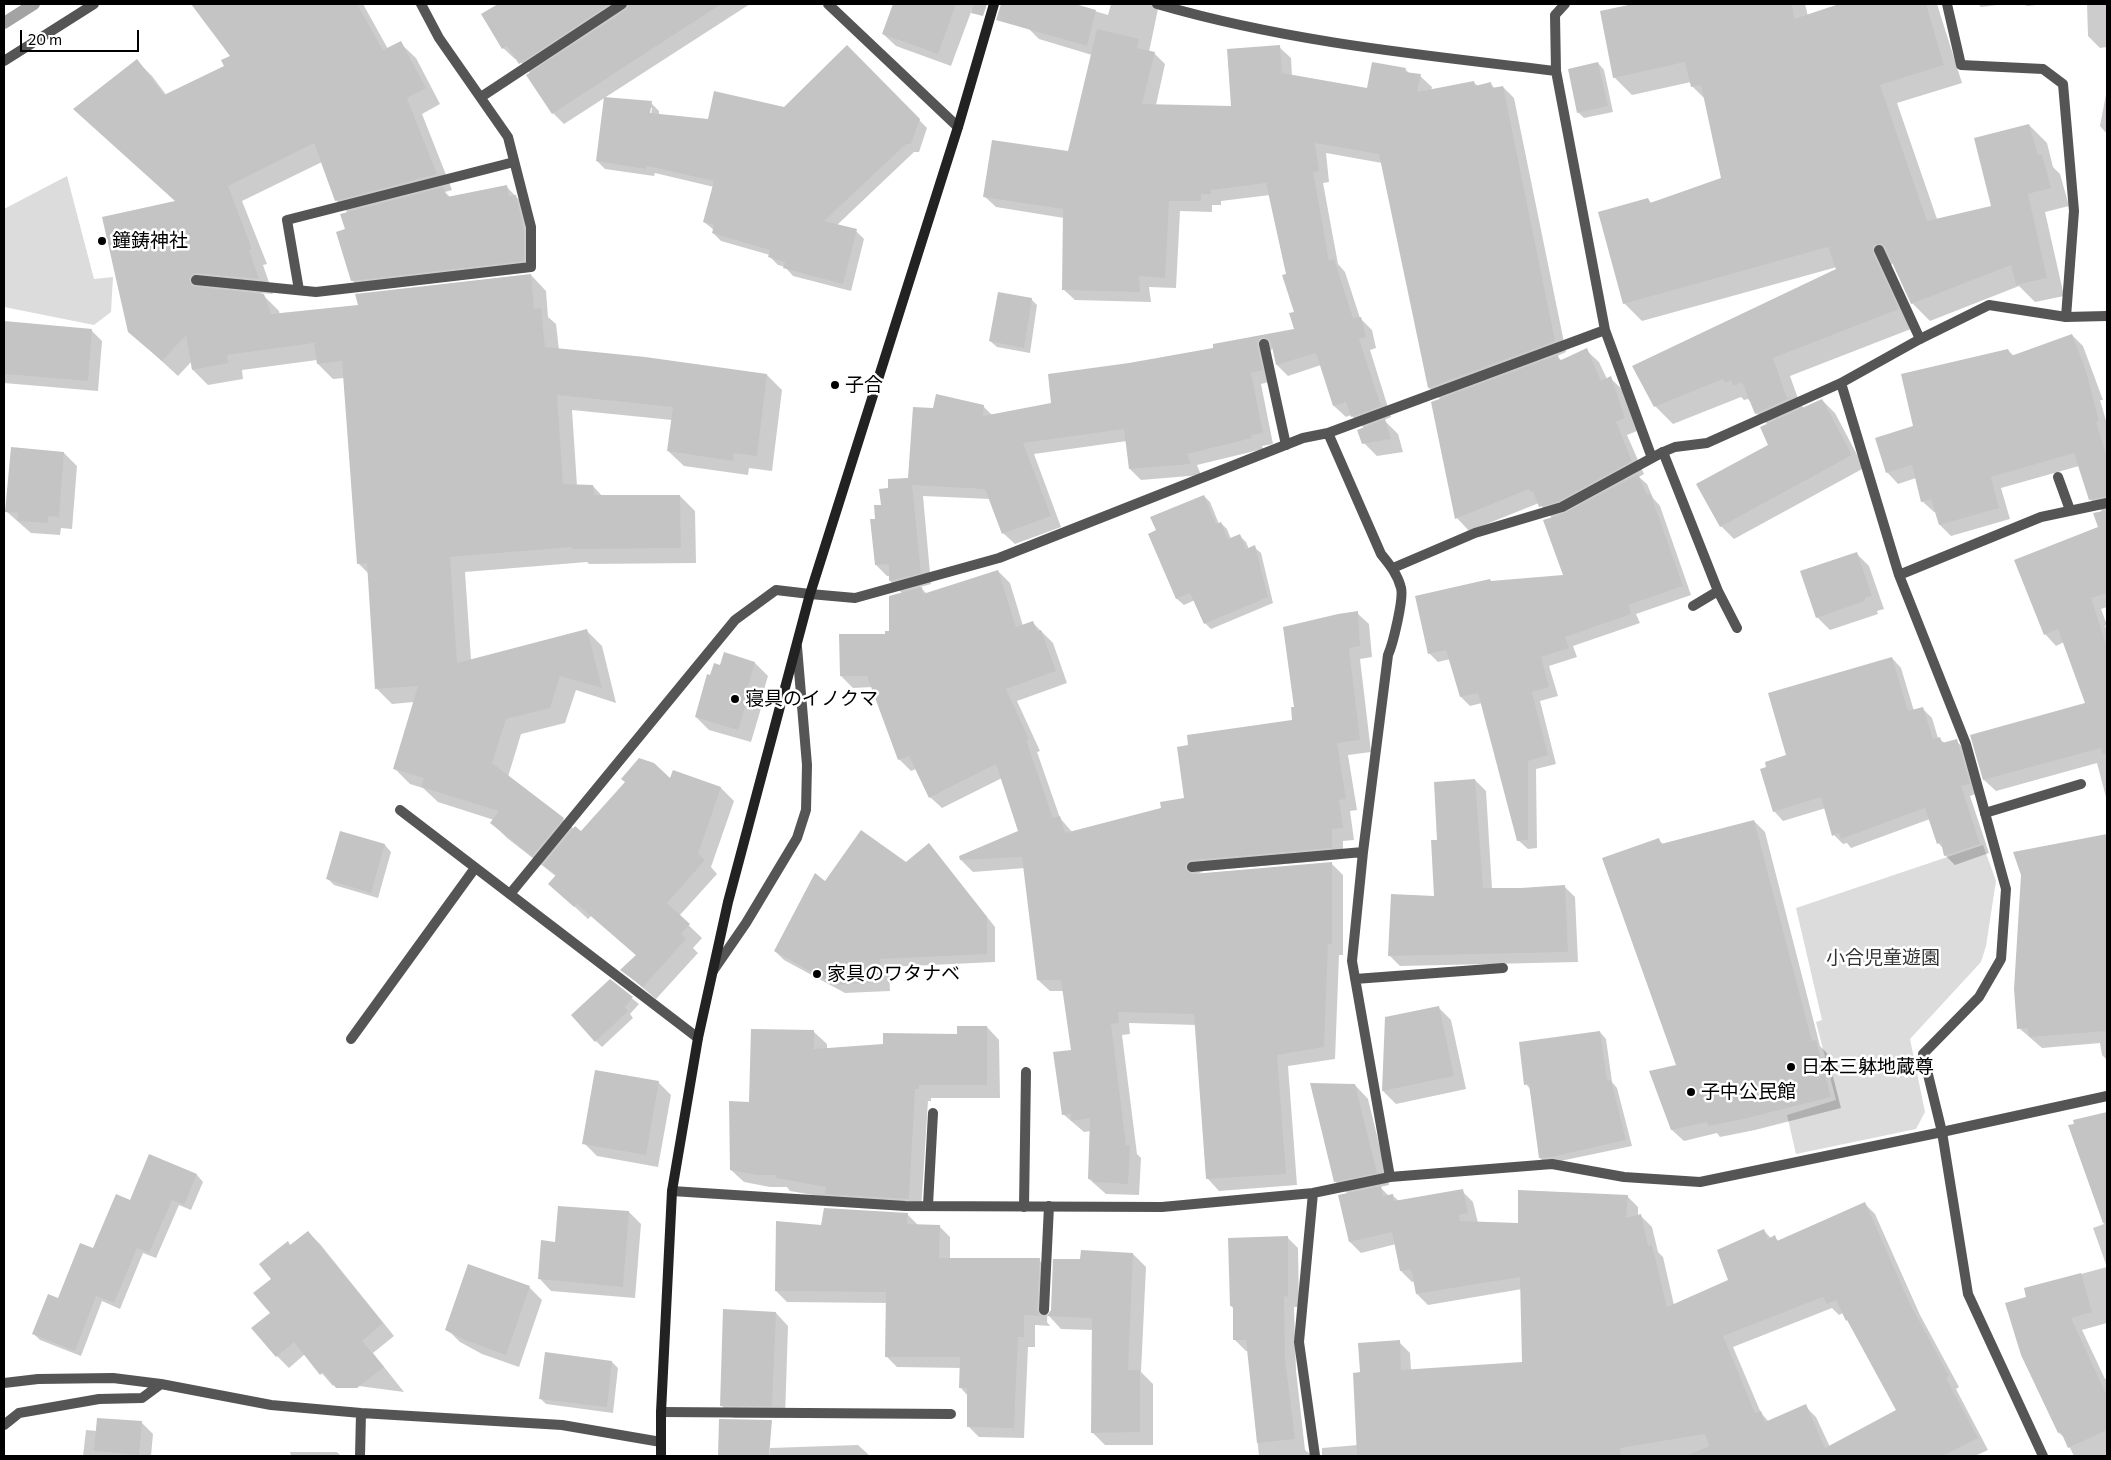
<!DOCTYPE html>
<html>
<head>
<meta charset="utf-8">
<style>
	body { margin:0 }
	#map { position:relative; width:2111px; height:1460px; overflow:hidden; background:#fff; font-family:Commissioner,sans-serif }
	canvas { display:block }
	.frame { position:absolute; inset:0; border:5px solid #000; pointer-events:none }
	.scale { position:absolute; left:20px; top:30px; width:119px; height:22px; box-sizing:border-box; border:2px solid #000; border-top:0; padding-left:6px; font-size:15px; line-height:18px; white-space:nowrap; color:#000; -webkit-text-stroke:4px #fff; paint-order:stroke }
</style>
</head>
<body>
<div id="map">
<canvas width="2111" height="1460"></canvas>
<div class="frame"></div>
<div class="scale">20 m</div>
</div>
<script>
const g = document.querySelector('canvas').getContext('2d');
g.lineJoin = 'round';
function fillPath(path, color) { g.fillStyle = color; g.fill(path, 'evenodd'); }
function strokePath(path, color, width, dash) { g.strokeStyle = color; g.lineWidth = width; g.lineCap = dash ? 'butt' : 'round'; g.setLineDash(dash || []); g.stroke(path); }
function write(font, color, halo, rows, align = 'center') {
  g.font = font + ' Commissioner,"Noto Sans JP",sans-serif'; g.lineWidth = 5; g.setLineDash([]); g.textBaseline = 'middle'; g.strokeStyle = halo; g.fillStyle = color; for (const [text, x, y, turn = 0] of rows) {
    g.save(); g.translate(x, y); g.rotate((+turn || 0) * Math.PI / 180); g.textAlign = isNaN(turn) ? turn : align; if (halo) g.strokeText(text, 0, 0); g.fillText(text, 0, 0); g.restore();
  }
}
const green = new Path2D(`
	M67,176L94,279L113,277L111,312L94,325L4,307V209Z
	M1983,845L1996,881L1986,946L1981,962L1910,1039L1925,1112L1916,1129L1796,1154L1787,1115L1836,1100L1816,1022L1822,1020L1796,908Z`);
const shadow = new Path2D(`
	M201,4H363L388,49L400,43L416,58L440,104L422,114L452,190L445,192L451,198L506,186L526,207L534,242V271L363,291L352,280L347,230L348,213L336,200L322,162L242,201L267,264L263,265L273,294L261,293L279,311L280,316L359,306L531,275L546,291L548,317L556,324L559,350L767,375L782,390L772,471L749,468L748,475L684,466L668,451L672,420L572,410L577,486H593L603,497L680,496L695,511L696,563L589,564L587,562L465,572L471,660L586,630L602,646L616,703L576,690L565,723L521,734L508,777L563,819L574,829L581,832L671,780L673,771L721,788L734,801L711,867L717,874L679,916L702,938L693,948L698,953L656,999L622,970L637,956L591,916L588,919L563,896L557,877L507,838L492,823L494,820L438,802L423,788L410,784L394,768L414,702L392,704L376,688L369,574L358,563L344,378L333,379L318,364L317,360L242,370L243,379L208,385L193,370L192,361L178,376L129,331L177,202L137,61L152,76L167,96L226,66L232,56L196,7Z
	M500,4H750L564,124L553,113L531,74L517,58L515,59L503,48L482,15Z
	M894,4H974L951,66L896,46L883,34Z
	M1035,4H1071L1108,15L1111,4H1159L1149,52L1154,53L1165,64L1156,105L1232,107L1279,47L1291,58L1292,76L1368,89L1405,69L1410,74L1420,76L1432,87L1431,91L1473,82L1478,86L1491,84L1495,89L1503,87L1514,98L1566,352L1557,356L1562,361L1586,350L1599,362L1607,379L1610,378L1623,390L1637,431L1627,435L1644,474L1639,477L1647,484L1653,498L1660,506L1691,595L1636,614L1640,623L1573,646L1577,657L1549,666L1558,696L1540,701L1556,764L1536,769L1537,848L1528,849L1518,840L1482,703L1470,706L1461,697L1450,659L1438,662L1429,653L1492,582L1564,576L1552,518L1539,503L1469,531L1457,518L1441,400L1429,388L1382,163L1326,153L1329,182L1323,183L1338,264L1345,272L1360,318L1372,330L1376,348L1370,350L1391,417L1384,420L1398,434L1403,452L1377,456L1364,443V428L1351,415L1346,417L1334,406L1321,365L1288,376L1277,365L1273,348L1268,353L1273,381L1261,384L1273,444L1262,446L1263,449L1197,465L1201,475L1141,480L1130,469L1127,441L1034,454L1061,527L1015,544L1003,533L990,499L923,496L931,584L920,587L927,594L998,571L1010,583L1023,626L1032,622L1053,643L1067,683L1017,701L1040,751L1037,752L1060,818L1072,832L1163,809L1185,799L1294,722L1296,709L1357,613L1369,624L1372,657L1360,659L1371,752L1348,755L1357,810L1350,811L1354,840L1343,841V859L1204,871L1197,874L1331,863L1343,875V955H1339L1335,1059L1288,1066L1297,1185L1219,1191L1208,1179L1196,1025L1129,1023L1130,1034L1122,1035L1137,1154L1141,1158L1139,1195L1106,1194L1089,1179L1091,1131L1084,1132L1063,1114L1072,1051L1064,991H1050L1038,980L1025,868L973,872L961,860L1020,832L1002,778L942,808L930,797L916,769L911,771L899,759L873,687L853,688L841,676L890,632L902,593L890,581V576H887L876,565L877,520L890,489L909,479L934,410L983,406L993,416L1053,404L1129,364L1215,349L1214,345L1296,330V313L1270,195L1221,201V205H1212V212L1180,211L1176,288L1149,287L1151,302L1075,300L1063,289L1064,218L996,207L984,196L1069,153L1092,55L1039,39L1028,28Z
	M1639,4H1805L1808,16L1843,4H1937L1962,83L1897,103L1937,219L1993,207L2029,125L2047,143L2053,167L2060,174L2069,206L2045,212L2064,296L2035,302L2019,286L1930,321L1912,303L1894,262L1891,265L1916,327L1790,376L1800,404L1804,408L1822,400L1835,413L1864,468L1734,539L1721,526L1770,446L1768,425L1756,413L1752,403L1748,399L1744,400L1741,397L1673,424L1655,406L1838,270L1837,267L1642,321L1624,303L1648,199L1652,204L1723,178L1706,100L1692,86L1691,82L1632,95L1614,77L1601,12Z
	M1978,4H2005L1981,7Z
	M2024,4H2046L2027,6Z
	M2087,4H2107V47L2100,48L2088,36Z
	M847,47L927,128L919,152H914L836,226L856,231L864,239L851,291L793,276L785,267L778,265L770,257V255L721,241L713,233L714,230L704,222L714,187L655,173L654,176L605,169L597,161L651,103L659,111V116L709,120L784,109ZM650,108H652L650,120Z
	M1598,63L1604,70L1613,112L1584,118L1578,112Z
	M2107,89V134L2100,126Z
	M1031,299L1037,305L1030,353L997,347L990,341Z
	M4,322L91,330L102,341L98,391L4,383Z
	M2072,335L2083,346L2103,400H2100L2107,424V607L2101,609L2107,625L2105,626L2107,631V801L2097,763L1996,791L1984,780L1972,736L2086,704L2064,642L2056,646L2045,634L2099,528L2103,512L2090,499L2079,466L2001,488L2010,519L1951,536L1940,525L1936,512H1934L1922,501L1916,478L1898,484L1887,472L1915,427L2008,350L2014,356Z
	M12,449L64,453L77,466L72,529L61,528L60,535L31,533L7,512Z
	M1204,496L1210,502L1219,524L1221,523L1227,529L1231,539L1240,536L1246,542L1249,549L1254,547L1261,553L1273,603L1211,629L1205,623L1195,600L1184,605L1177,599L1150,535Z
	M1856,553L1869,566L1884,609L1877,611L1878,614L1830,630L1817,617Z
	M1892,658L1901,668L1914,711L1922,708L1932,718L1938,738L1946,744L1956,741L1966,750L1979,793L1970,796L1989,853L1955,865L1945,855L1943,848L1938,843L1930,819L1851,848L1847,843L1843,844L1834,835L1826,808L1783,821L1774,811L1788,756Z
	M755,663L768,676L760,703L762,705L751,742L709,730L696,717L711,677L721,667Z
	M1475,780L1486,791L1492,889L1521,890L1564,886L1575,897L1578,962L1400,966L1389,955L1435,898L1439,841Z
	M1754,821L1765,832L1820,1046L1827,1053L1841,1108L1755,1130L1720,1137L1717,1133L1684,1141L1672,1130L1651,1072L1678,1066L1658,839L1663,844Z
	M340,833L385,845L391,852L378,898L334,885L328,879Z
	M2107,835V1060L2102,1055L2100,1043L2042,1048L2019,1028L2022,875L2015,853Z
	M929,844L995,927V962L889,967L890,991L845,993L784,960L775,951L826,883L906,863Z
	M610,981L639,1004L630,1014L633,1018L602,1047L596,1041Z
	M1438,1007L1451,1020L1466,1089L1396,1104L1383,1091Z
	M987,1027L999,1040L1000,1098H931V1101H928L921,1211L839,1206L831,1198L790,1191L787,1187H770L744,1182L731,1170L750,1103L814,1032L827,1044V1049L884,1046L959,1035Z
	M1600,1032L1606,1039L1612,1082L1617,1088L1632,1146L1546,1164L1540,1158L1531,1090L1526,1084Z
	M658,1082L671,1095L658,1167L597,1156L584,1143Z
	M1355,1085L1368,1099L1389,1185L1380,1187L1389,1196L1392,1195L1399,1201L1462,1191L1473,1202L1478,1223L1519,1225L1627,1196L1638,1207V1216L1640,1215L1652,1227L1658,1252L1663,1257L1674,1305L1730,1280L1764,1231L1771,1238L1775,1237L1779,1242L1864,1203L1875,1214L1920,1315L1959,1387L1956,1389L1988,1450L1975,1456H1322V1448L1358,1445L1361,1374L1399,1342L1410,1353L1411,1370L1523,1363L1522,1289L1428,1305L1417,1294L1415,1281L1412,1282L1401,1271L1396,1244L1361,1253L1350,1242L1339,1196L1348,1194L1335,1181ZM1832,1308L1839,1315L1843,1313L1851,1324L1898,1411L1830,1447L1816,1417L1805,1406L1769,1422L1761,1413L1733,1347Z
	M2107,1113V1323L2082,1330L2105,1379L2107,1378V1456H2074L2065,1438L2059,1433L2023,1354L2027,1297L2025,1289L2107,1267L2093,1228L2104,1224L2070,1126L2076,1125L2075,1121Z
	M150,1156L197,1175L203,1182L191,1210L179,1205L156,1258L143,1253L120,1309L102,1301L81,1356L40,1340L34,1334L131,1201Z
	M629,1212L641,1224L635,1298L551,1291L539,1278Z
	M907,1214L918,1225L939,1226L950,1237V1259L1039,1260L1050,1271L1047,1322L1050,1326L1035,1325V1347H1028L1024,1438L979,1437L968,1426V1396L960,1387L961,1368L897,1367L886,1356L887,1303L787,1302L776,1291L823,1226Z
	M308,1232L320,1244L394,1336L373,1353L404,1392L336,1383L333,1386L305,1354L289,1368L277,1356L272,1314V1279L291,1247Z
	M1287,1237L1298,1248L1299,1307H1294L1296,1371L1305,1450L1313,1456H1259L1248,1351H1246L1235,1340L1234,1309L1231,1306Z
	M1133,1254L1146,1267L1141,1372L1153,1384V1445H1105L1092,1432L1093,1330L1061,1329L1049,1316L1082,1260Z
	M529,1287L542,1300L519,1367L482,1354L460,1342L447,1329Z
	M776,1313L788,1326L785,1418H734L721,1405Z
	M612,1362L618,1368L613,1413L546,1404L540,1398Z
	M142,1423L153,1434L151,1456H83L86,1430L97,1431Z
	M858,1445L870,1456H748H769L770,1448Z
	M290,1452H337L341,1456H291Z`);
const stream = new Path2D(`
	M4,23L34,4`);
const building = new Path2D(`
	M191,4H357L383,50L401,41L426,88L407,98L437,174L335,201L314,143L228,186L252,249L249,250L259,279L196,273L193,274L189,279L192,286L264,294L271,314L358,305L355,294L531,274L534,309L541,308L545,347L645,357L767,374L757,456L734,453L733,461L667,451L673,407L557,395L563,484L593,485L594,495H680L681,548L573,549L572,547L450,557L457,663L587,629L602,688L560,676L550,708L506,719L492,763L564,818L532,856L490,823L499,811L421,787L424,778L393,769L418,686L375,689L367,563L357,564L342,361L317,364L314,343L227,355L228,363L192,370L186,335L162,361L128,332L102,217L175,201L73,109L137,59L164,95L224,66L221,60L230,56Z
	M498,4H610L519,64L507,46L502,49L481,14Z
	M629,4H721L552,114L526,75L626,10Z
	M893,4H956L938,54L882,34Z
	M973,4H987L983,16L971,13Z
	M1001,4H1075L1096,10L1087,46L996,20Z
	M1633,4H1792L1794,19L1839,4H1926L1944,65L1880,85L1927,221L1991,206L1974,138L2029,124L2038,155L2042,154L2051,188L2028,194L2047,278L2016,285L2011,265L1911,304L1885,247L1883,244H1877L1873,246V253L1899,309L1773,358L1787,398L1794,396L1755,414L1742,382L1733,386L1731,380L1725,383L1723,379L1654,407L1632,366L1836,269L1828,247L1623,304L1598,212L1648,198L1650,203L1721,178L1701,85L1691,87L1685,62L1613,78L1600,11Z
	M1097,29L1139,39L1137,48L1155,52L1142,104L1231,106L1227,49L1280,45L1282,73L1367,88L1372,62L1406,68L1405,72L1421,74L1417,92L1474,81L1475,86L1491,82L1492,88L1503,86L1555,341L1428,388L1379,154L1315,143L1319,171L1313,172L1329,261L1334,259L1353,318L1361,317L1366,337L1359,339L1381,406L1351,417L1346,402L1333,406L1316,353L1276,365L1271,342L1267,338L1262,337L1258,341L1257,345L1263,370L1251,373L1263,433L1251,435L1252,438L1187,454L1191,464L1129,469L1124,429L1023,443L1051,516L1002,534L985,489L912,485L921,573L889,581V564L875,565L870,519H875L874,505H881L879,489L888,488V479L908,478L913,407L933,408L936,394L984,405L983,416L1051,403L1048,374L1129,363L1213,348V344L1294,329L1289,313L1294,312L1282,275L1286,274L1266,183L1211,190V194H1201V201H1169L1165,278L1139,276L1140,292L1062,290L1063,209L983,197L992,140L1068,151Z
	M847,45L920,119L911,144H906L824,221L857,229L843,284L783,268L785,262L768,257L770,250L712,233L714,225L703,222L714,181L647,166L646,169L596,161L604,97L652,101L650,113L708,119L714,91L784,107Z
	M1598,62L1608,106L1577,113L1568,69Z
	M507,185L509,196L516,195L522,220L524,231V261L351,281L336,232L345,229L340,214L443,187L447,197Z
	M998,292L1032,298L1024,348L989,341Z
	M4,321L92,329L88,381L4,374Z
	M2072,334L2086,371L2099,421L2096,422L2107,458V496L2089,500L2074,453L1991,477L1999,508L1939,525L1931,499L1921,502L1912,465L1886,473L1875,438L1913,426L1901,374L2008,349L2011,356Z
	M1587,348L1601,381L1611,376L1625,418L1616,422L1632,461L1559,501L1539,507L1533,491L1530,492L1529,489L1455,519L1431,402L1558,355L1559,361Z
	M1822,399L1852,455L1720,527L1696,484L1768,445L1760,427Z
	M1385,419L1391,439L1362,444L1357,430Z
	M11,447L64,452L59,517L48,516V523L17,521L18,513L5,512Z
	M1638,474L1647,495H1651L1683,586L1628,605L1631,614L1565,637L1569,648L1541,657L1549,687L1532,692L1548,755L1528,761V840L1517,841L1478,693L1460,697L1446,650L1428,654L1415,596L1490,579L1491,581L1563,575L1543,520L1565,513Z
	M1204,495L1216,524L1221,522L1228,539L1240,534L1246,549L1255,545L1268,597L1204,624L1190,593L1176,599L1148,534L1156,530L1150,517Z
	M2107,510V593L2091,598L2107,647V753L2103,754L2101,748L1983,780L1970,735L2085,703L2058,629L2044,635L2014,560L2098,527L2093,513Z
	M1857,552L1872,596L1865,598V601L1816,618L1800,571Z
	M998,570L1016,627L1033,621L1037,631L1041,630L1056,671L1006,689L1029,739L1026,740L1053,818L1060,816L1065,833L1161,808L1160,802L1184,798L1177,747L1188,745L1187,735L1292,720L1291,707H1294L1283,627L1338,614L1358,611L1360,646L1349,648L1360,740L1337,743L1346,799L1339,800L1343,828L1332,829V848L1191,860L1188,862L1185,867L1187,871L1193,874L1332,862V944H1328L1324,1047L1277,1055L1286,1174L1206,1179L1194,1014L1118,1012L1119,1023L1111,1024L1126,1145H1130L1128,1184L1093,1182V1179H1088L1090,1118L1071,1121V1114L1062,1115L1053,1052L1071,1050L1061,980H1037L1022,857L960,860L959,856L1018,831L996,764L929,798L909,756L898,760L867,676H840L839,634H885V631H889V596L922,587L923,594Z
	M724,652L755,662L747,690L750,691L738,730L695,717L707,674L710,675L714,663L720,665Z
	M1892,657L1908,711L1923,707L1933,739L1940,737L1942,743L1957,739L1970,784L1961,786L1980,844L1944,856L1941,842L1937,844L1925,808L1841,839L1839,833L1832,836L1821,797L1773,812L1760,769L1766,767L1765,762L1786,755L1768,693Z
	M639,758L654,763L670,778L673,770L721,787L698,854L705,860L667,903L690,924L681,934L686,939L643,987L620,970L636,955L577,904L574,907L548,884L556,875L543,865L575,826L581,831L625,782L621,779Z
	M1475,779L1483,888H1521L1565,885L1568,952L1388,956L1391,894L1434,896L1431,840H1437L1434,782Z
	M1754,820L1812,1041L1816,1040L1831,1097L1743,1119L1708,1126L1707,1122L1671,1130L1649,1071L1676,1065L1602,858L1659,838L1661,844Z
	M861,830L906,862L929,843L987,917V954L880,959L882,982L835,985L774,951L815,873L825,881Z
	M340,831L385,844L371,893L326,879Z
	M2107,834V1031L2029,1037L2028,1028L2017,1029L2014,989L2021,875L2013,852Z
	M610,979L633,997L625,1007L628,1011L595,1042L571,1015Z
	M1439,1006L1454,1076L1382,1091L1385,1017Z
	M957,1026H987V1085H919V1089H915L909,1199L825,1194L826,1187L776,1178V1175H757L730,1170L729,1101L749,1102L751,1029L814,1030V1049L883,1044V1033L957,1034Z
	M1600,1031L1607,1081L1611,1080L1626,1140L1551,1157L1539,1158L1529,1084L1524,1085L1519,1042Z
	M595,1070L659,1081L646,1155L582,1144Z
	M1310,1083L1355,1084L1377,1173L1334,1182Z
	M2107,1112V1222L2103,1223L2068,1125L2074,1124L2073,1120Z
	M149,1154L197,1174L184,1205L172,1200L149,1253L137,1248L114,1303L96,1296L75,1351L32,1334L48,1294L58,1298L80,1243L93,1248L116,1194L130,1200Z
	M1381,1186L1383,1196L1393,1194L1394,1201L1463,1189L1468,1213L1459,1215L1460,1221L1518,1223V1190L1628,1195L1626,1218L1641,1214L1648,1246L1652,1245L1667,1307L1728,1280L1717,1250L1764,1229L1768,1239L1775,1235L1777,1241L1865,1202L1909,1302L1949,1376L1946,1378L1978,1438L1942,1456H1686L1709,1446L1705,1434L1620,1448L1621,1456H1357L1353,1373L1360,1372L1358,1343L1400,1340L1401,1370L1522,1362L1520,1277L1416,1294L1411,1269L1400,1271L1392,1232L1349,1242L1338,1195ZM1823,1297L1827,1304L1836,1300L1846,1321L1847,1320L1896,1410L1825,1448L1806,1404L1765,1422L1761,1411L1755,1413L1723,1336Z
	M558,1206L629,1211L623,1287L538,1279L541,1240L555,1242Z
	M824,1208L908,1213L907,1224L940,1225L939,1258H1040L1037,1310L1040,1316L1024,1315V1337H1018L1014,1428L967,1427V1388H959L960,1357H885L886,1292L775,1291L776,1221L821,1225Z
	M308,1231L383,1323L362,1341L384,1367L357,1388H336L323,1372L320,1375L294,1342L276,1357L251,1328L270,1313L253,1293L271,1279L259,1264L288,1241L290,1245Z
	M1288,1236V1297L1284,1296L1285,1359L1295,1439L1257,1443L1246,1340H1233V1306H1230L1228,1238Z
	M1081,1250L1133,1253L1128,1370H1140V1432L1091,1433L1092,1318L1047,1316L1051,1310L1053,1259H1080Z
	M468,1264L530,1286L506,1355L467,1341L445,1330Z
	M2081,1273L2092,1312L2071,1318L2107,1396V1430L2068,1448L2061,1432L2058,1433L2021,1355L2005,1303L2026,1297L2024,1288Z
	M723,1309L776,1312L772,1406H720Z
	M545,1352L612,1361L607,1407L539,1399Z
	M97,1418L142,1421L139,1455L94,1451Z
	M719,1419L772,1420L769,1456H718Z`);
const lane = new Path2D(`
	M1947,4L1961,65L2043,69L2063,84L2074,211L2066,317
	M481,97L622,4
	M1879,250L1920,339
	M196,280L316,292L531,267V227L508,137L439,38L421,4
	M299,290L287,220L514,162
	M1264,344L1286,445
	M1663,452L1718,591L1737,628
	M2058,477L2070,510
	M1693,606L1718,591
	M1985,813L2081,784
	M510,894L735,620L776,590L810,594
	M351,1039L475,868
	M928,1205L933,1113
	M1024,1207L1026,1072
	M1044,1310L1049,1206
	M661,1412L951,1414`);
const street = new Path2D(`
	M828,4L958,127
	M1157,4C1287,42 1422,55 1556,71
	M1565,4L1555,15L1556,71L1605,330L1652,458
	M4,61L94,4
	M1841,383L1899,575L1966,744L2006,889L2001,959L1979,997L1923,1054L1942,1132L1968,1294L2043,1456
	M1328,433L1381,554C1390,565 1398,575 1401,588C1404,598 1393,644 1388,655L1363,852L1352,961L1390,1177
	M1393,568L1475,533L1562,507L1663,452L1675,447L1707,443L1841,383L1920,339L1989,305L2066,317L2107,316
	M1899,575L2041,517L2107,503
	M810,594L855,598L999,558L1303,438L1328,433L1605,330
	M400,810L698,1038
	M1192,867L1363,852
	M713,971L746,923L797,838L806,810L807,765L797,647
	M1355,979L1503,968
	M672,1191L905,1206L1162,1207L1313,1193L1390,1177L1552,1164L1624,1177L1700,1182L1942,1132L2107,1096
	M1313,1193L1299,1342L1315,1456
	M4,1383L38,1379L113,1378L161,1384L271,1405L361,1413L562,1425L661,1442
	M4,1425L19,1413L99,1399L142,1398L161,1384
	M360,1456L361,1413`);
const secondary = new Path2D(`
	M661,1456V1412L672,1191L698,1038L728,902L810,594L958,127L994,4`);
const markers = [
	[102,241,5,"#000"],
	[835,385,5,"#000"],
	[735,699,5,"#000"],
	[817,974,5,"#000"],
	[1791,1067,5,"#000"],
	[1691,1092,5,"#000"]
];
const poiNames = [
	["鐘鋳神社",112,241],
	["子合",845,385],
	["寝具のイノクマ",745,699],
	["家具のワタナベ",827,974],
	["日本三躰地蔵尊",1801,1067],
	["子中公民館",1701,1092]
];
const parkNames = [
	["小合児童遊園",1883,958]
];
fillPath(green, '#dcdcdc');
fillPath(shadow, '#0003');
strokePath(stream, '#a3a3a3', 12);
fillPath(building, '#c4c4c4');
strokePath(lane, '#555', 10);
strokePath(street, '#555', 10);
strokePath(secondary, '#222', 10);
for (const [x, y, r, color] of markers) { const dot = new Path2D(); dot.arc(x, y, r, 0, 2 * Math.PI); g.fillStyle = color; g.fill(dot); strokePath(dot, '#fff', 2); }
write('19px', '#000', '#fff', poiNames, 'left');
write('19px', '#333', '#fff', parkNames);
</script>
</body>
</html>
